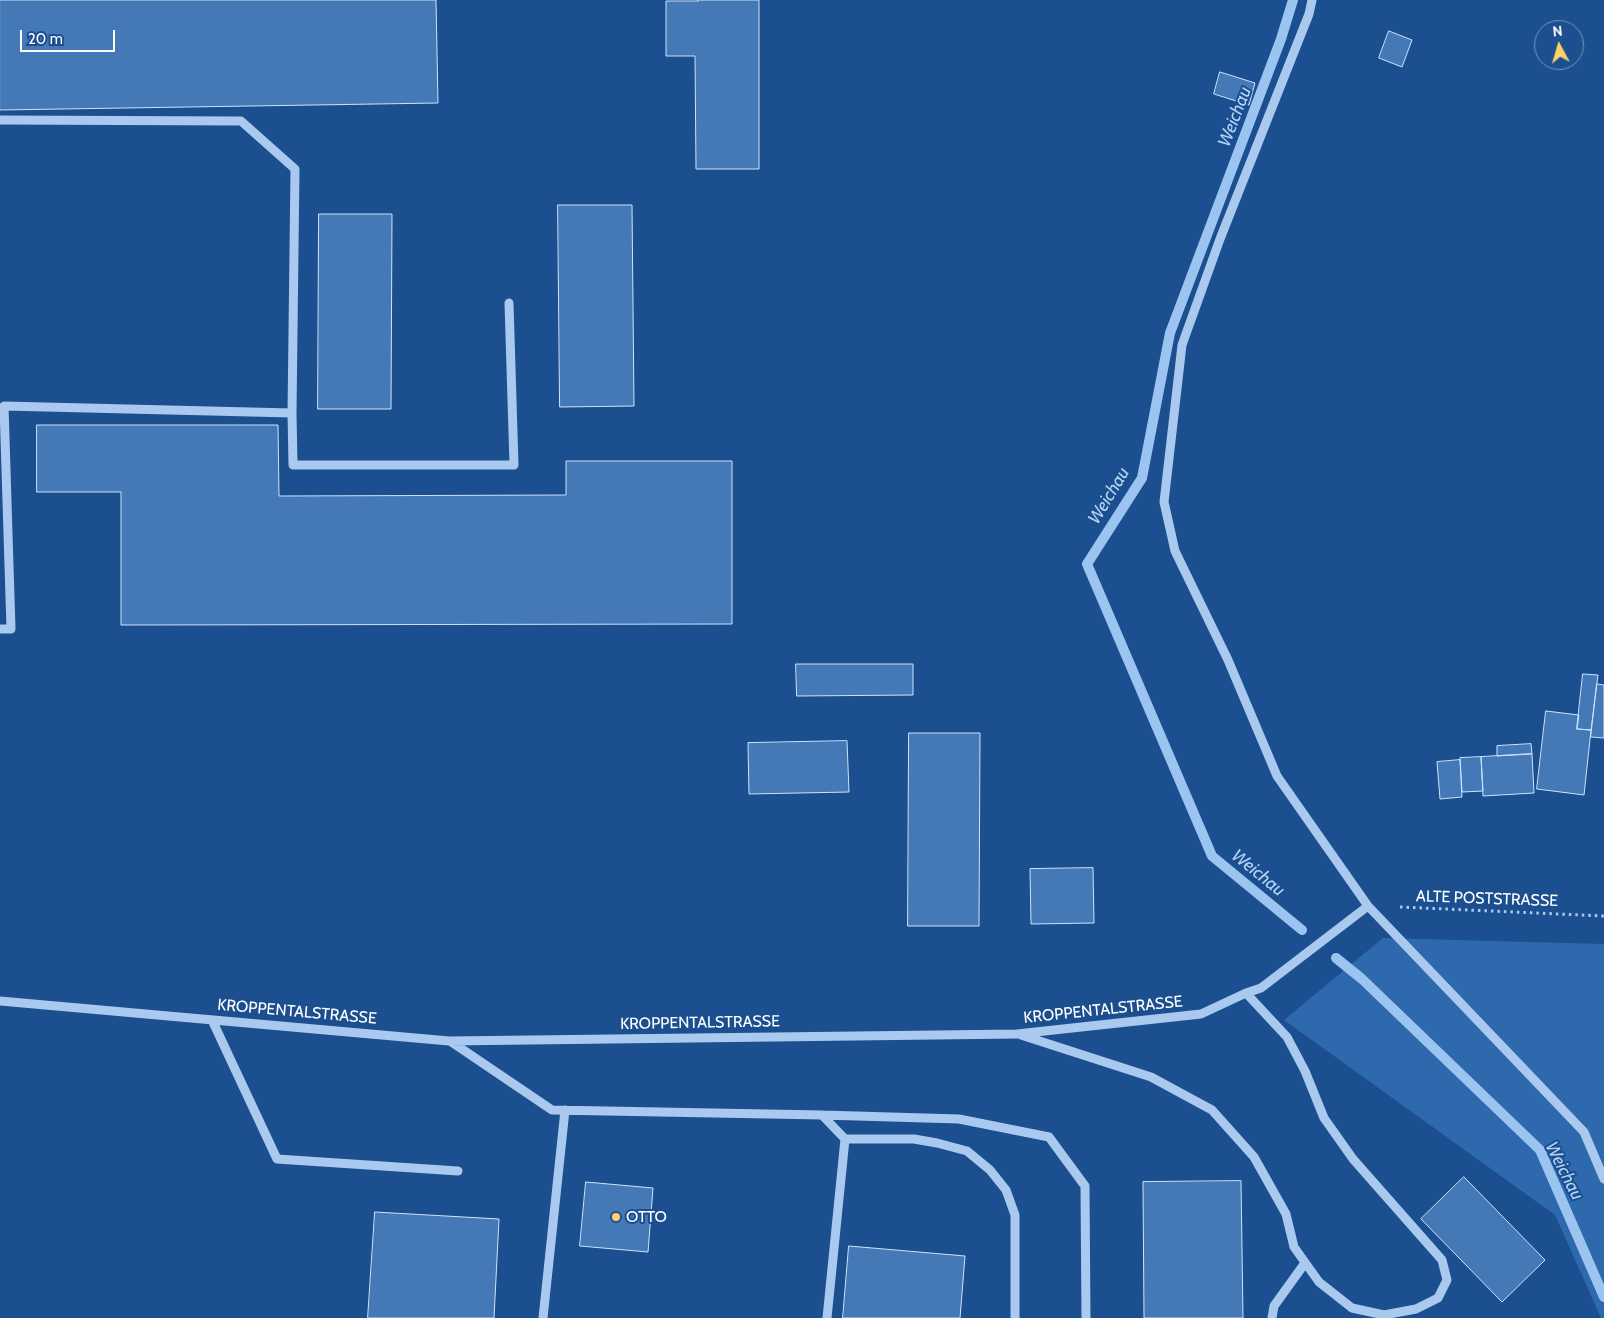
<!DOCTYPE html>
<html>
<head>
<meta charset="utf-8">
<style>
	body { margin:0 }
	#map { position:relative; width:1604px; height:1318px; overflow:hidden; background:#1b4f8f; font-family:Cabin,sans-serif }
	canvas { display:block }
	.north { position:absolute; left:1534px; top:20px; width:50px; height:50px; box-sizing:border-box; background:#1b4f8f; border:1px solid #7695bc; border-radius:50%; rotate:354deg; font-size:14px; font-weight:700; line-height:20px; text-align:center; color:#fff }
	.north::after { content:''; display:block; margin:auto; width:18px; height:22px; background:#ffd166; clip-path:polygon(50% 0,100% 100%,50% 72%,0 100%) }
	.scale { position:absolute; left:20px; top:30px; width:95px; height:22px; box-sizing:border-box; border:2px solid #fff; border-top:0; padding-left:6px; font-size:15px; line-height:18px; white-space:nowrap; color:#fff; -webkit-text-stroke:4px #1b4f8f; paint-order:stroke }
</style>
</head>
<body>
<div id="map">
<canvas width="1604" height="1318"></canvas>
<div class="north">N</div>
<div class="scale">20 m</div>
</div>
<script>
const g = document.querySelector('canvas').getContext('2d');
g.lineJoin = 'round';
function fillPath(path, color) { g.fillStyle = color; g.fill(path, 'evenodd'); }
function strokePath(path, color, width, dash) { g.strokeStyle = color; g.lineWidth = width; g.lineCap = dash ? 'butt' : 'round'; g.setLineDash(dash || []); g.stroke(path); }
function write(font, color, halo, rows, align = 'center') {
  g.font = font + ' Cabin,sans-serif'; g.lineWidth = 4; g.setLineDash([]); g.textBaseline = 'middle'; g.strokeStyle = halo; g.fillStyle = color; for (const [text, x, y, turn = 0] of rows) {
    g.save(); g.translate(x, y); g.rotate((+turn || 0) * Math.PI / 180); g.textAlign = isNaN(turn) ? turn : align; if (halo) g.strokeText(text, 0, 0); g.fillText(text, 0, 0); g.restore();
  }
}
const green = new Path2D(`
	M1383,938L1604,944V1318H1601L1555,1215L1284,1020Z`);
const stream = new Path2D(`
	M1293,0L1281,39L1170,333L1142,478L1087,564L1212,856L1302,930
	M1336,958L1362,979L1540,1150L1604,1297`);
const building = new Path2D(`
	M0,0H436L438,103L0,110Z
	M698,0H759V169H696L695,56H666V1H698Z
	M1389,31L1412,40L1402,67L1379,58Z
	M1220,72L1255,83L1249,105L1214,94Z
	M558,205H632L634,406L560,407Z
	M319,214H392L391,409H318Z
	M37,425H278L279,496L566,495V461H732V624L121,625V492H37Z
	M796,664H913V695L797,696Z
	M1583,674L1598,675L1591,730L1577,729Z
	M1597,684L1604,685V738L1591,737Z
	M1546,711L1579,715L1577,729L1591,730L1584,795L1537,789Z
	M909,733H980L979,926H908Z
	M847,741L849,792L749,794L748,743Z
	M1531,744L1532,754L1497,756V746Z
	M1532,754L1534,793L1483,796L1481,757Z
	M1481,757L1483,791L1462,792L1460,758Z
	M1460,760L1462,797L1440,799L1437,762Z
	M1093,868L1094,923L1031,924L1030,869Z
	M1464,1177L1545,1260L1502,1302L1421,1219Z
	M1241,1181L1243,1318H1144L1143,1182Z
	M586,1182L653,1188L648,1252L580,1246Z
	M375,1212L499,1219L494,1318H368Z
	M849,1246L965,1256L960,1318H843Z`);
const path = new Path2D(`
	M1400,907L1604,916`);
const minor = new Path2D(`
	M1312,0L1309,14L1220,239L1182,345L1164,502L1175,551L1228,660L1277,776L1368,906L1584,1132L1604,1179
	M0,120L241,121L295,169L292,413
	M0,629H11L4,406L292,413L293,465H514L509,303
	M0,1001L449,1041L1017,1034L1201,1014L1246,993L1261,988L1368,906
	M212,1020L277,1159L458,1171
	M1021,1035L1151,1077L1212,1110L1254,1157L1286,1214L1294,1247L1319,1282L1352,1308L1384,1315L1416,1309L1438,1298L1447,1280L1442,1260L1353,1159L1324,1118L1305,1071L1287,1037L1246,993
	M450,1041L552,1110L822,1115L959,1119L1049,1137L1085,1186L1086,1318
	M822,1115L845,1139H914L937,1143L967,1151L990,1170L1006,1190L1015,1215V1318
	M543,1318L565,1110
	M827,1318L845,1139
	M1272,1318L1274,1306L1305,1263`);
const markers = [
	[616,1217,5,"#ffd166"]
];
const streetNames = [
	["ALTE POSTSTRASSE",1487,899,2],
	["KROPPENTALSTRASSE",1103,1010,-6],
	["KROPPENTALSTRASSE",297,1012,5],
	["KROPPENTALSTRASSE",700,1023,-1]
];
const poiNames = [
	["OTTO",626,1217]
];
const waterNames = [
	["Weichau",1235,117,-69],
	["Weichau",1109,496,-59],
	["Weichau",1258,873,39],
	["Weichau",1564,1171,63]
];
fillPath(green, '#2e69ad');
strokePath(stream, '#9cc4f0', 10);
fillPath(building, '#4478b7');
strokePath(building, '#cfe3fa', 1);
strokePath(path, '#a9c9ee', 3, [2.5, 4]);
strokePath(minor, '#a9c9ee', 9);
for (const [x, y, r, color] of markers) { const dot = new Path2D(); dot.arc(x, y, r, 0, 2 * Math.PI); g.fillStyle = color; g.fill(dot); strokePath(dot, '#1b4f8f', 2); }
write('16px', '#fff', '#1b4f8f', streetNames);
write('16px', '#fff', '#1b4f8f', poiNames, 'left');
write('italic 18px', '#b5d3f5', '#1b4f8f', waterNames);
</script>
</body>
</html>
